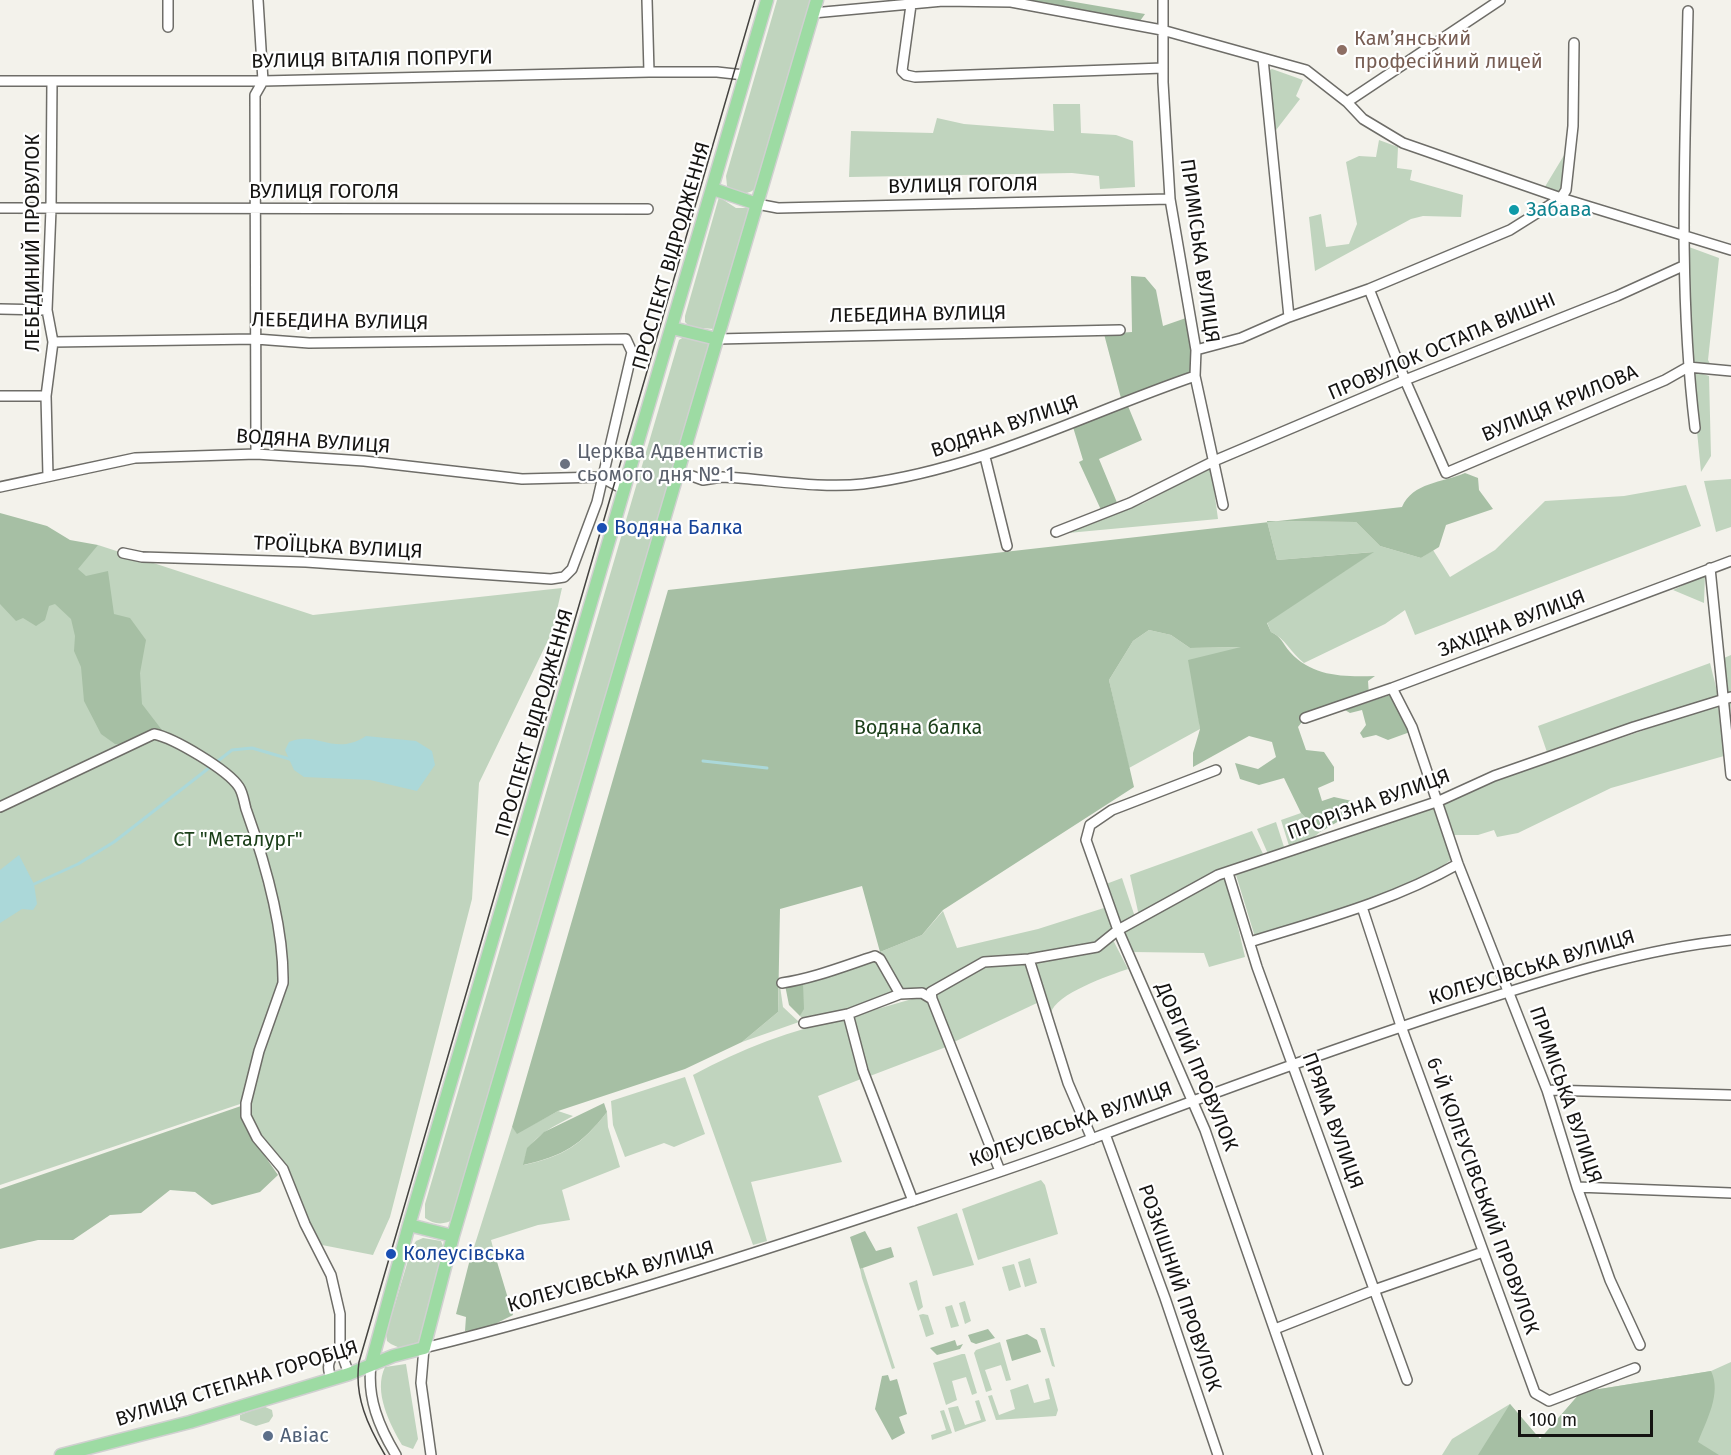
<!DOCTYPE html>
<html>
<head>
<meta charset="utf-8">
<style>
	body { margin:0 }
	#map { position:relative; width:1731px; height:1455px; overflow:hidden; background:#f3f2eb; font-family:"Fira Sans",sans-serif }
	canvas { display:block }
	.scale { position:absolute; left:1518px; top:1410px; width:135px; height:27px; box-sizing:border-box; border:3px solid #151412; border-top:0; padding-left:8px; font-size:18px; line-height:21px; white-space:nowrap; color:#151412; -webkit-text-stroke:4px #fff; paint-order:stroke }
</style>
</head>
<body>
<div id="map">
<canvas width="1731" height="1455"></canvas>
<div class="scale">100 m</div>
</div>
<script>
const g = document.querySelector('canvas').getContext('2d');
g.lineJoin = 'round';
function fillPath(path, color) { g.fillStyle = color; g.fill(path, 'evenodd'); }
function strokePath(path, color, width, dash) { g.strokeStyle = color; g.lineWidth = width; g.lineCap = dash ? 'butt' : 'round'; g.setLineDash(dash || []); g.stroke(path); }
function write(font, color, halo, rows, align = 'center') {
  g.font = font + ' "Fira Sans",sans-serif'; g.lineWidth = 4.5; g.setLineDash([]); g.textBaseline = 'middle'; g.strokeStyle = halo; g.fillStyle = color; for (const [text, x, y, turn = 0] of rows) {
    g.save(); g.translate(x, y); g.rotate((+turn || 0) * Math.PI / 180); g.textAlign = isNaN(turn) ? turn : align; if (halo) g.strokeText(text, 0, 0); g.fillText(text, 0, 0); g.restore();
  }
}
const green = new Path2D(`
	M777,0H810L758,186C749,196 738,195 727,186L726,176Z
	M1272,69L1303,80L1296,96L1300,99L1273,134L1267,71Z
	M1053,104H1080L1081,133L1116,135L1133,141L1135,187L1100,189L1099,176L1072,173L849,177L851,131L933,133L937,118L964,124L1054,131Z
	M1379,140L1398,147L1397,168L1412,170L1410,180L1463,195L1461,217L1423,216L1411,219L1315,271L1309,217L1321,214L1326,247L1349,244L1357,224L1346,162L1359,156L1376,157Z
	M1569,147L1564,189L1560,196L1543,190Z
	M719,197L736,208H751L714,329L690,327L685,322V316Z
	M1689,247L1719,258L1708,360L1712,367L1690,365Z
	M687,335L711,344L454,1219C445,1225 434,1225 425,1218V1204L679,340Z
	M1691,370L1709,376L1711,456L1701,472Z
	M1211,467L1218,519L1068,533L1144,503Z
	M1731,479V527L1716,532L1704,481Z
	M1686,485L1701,526L1415,635L1405,610L1385,624L1304,663C1291,653 1285,638 1271,632L1267,622L1373,552L1277,560L1267,521L1356,522L1380,546L1421,558L1433,550L1450,577L1495,550L1545,501L1624,496Z
	M98,545L313,615L562,588L552,632L479,783L472,899L390,1217L373,1255L322,1245L308,1222L291,1174L261,1138L249,1114L246,1102L0,1185V564Z
	M1705,575L1704,603L1673,590Z
	M1149,630L1171,635L1190,648L1244,647L1196,696L1200,729L1129,768L1109,680L1133,641Z
	M1731,655V713L1724,658Z
	M1710,663L1719,699L1548,755L1538,726Z
	M1718,705L1724,756L1611,788L1518,833L1497,837L1494,830L1478,835H1453L1440,805L1498,780Z
	M1435,806L1452,859L1425,879L1350,907L1255,937L1236,875L1371,826Z
	M1301,813L1320,832L1308,842L1290,849L1281,820Z
	M1276,822L1285,850L1269,856L1257,829Z
	M1252,831L1265,858L1139,916L1130,875Z
	M1226,876L1245,957L1209,967L1204,953L1133,952L1122,931L1170,907L1218,878Z
	M1122,878L1135,917L1118,923L1106,884Z
	M1107,907L1115,929L1096,944L1035,955L982,958L927,991L902,990L880,952L922,935L943,911L957,948L1038,929Z
	M1112,938L1128,969C1110,975 1055,994 1051,1013L1032,961Z
	M877,961L896,993L852,1009L804,1020L800,1016L803,1009V983Z
	M1025,964L1037,1003L954,1042L934,993L986,965Z
	M779,979L783,1007L799,1022L742,1042L778,1012Z
	M919,997L930,1002L946,1047L870,1076L853,1016Z
	M846,1019L861,1079L818,1096L842,1162L751,1182L767,1241L753,1245L693,1075C741,1049 792,1029 846,1019Z
	M685,1077L705,1134L674,1147L664,1143L625,1157L613,1125L611,1101Z
	M558,1111L573,1116C551,1128 526,1138 524,1165C565,1156 581,1145 607,1112L608,1127L620,1167L562,1190L570,1220L538,1225L491,1240L495,1255L469,1263L512,1127L517,1133Z
	M1041,1180L1045,1185L1058,1234L978,1260L962,1209Z
	M957,1213L974,1265L933,1276L917,1227Z
	M423,1238L441,1241L445,1251L419,1342C411,1351 396,1349 387,1341L386,1334L412,1247L416,1241Z
	M1030,1258L1037,1283L1025,1287L1018,1262Z
	M1014,1264L1021,1287L1009,1291L1002,1267Z
	M863,1268L895,1368L892,1369L862,1278L860,1269Z
	M917,1280L923,1307L918,1311L909,1283Z
	M965,1301L971,1321L965,1324L959,1303Z
	M952,1305L959,1326L951,1328L945,1307Z
	M923,1314L928,1315L934,1334L926,1337L919,1315Z
	M1040,1328H1045L1055,1367L1052,1366Z
	M1000,1342L1011,1380L1006,1381L1001,1365L985,1370L992,1390L986,1392L974,1353L976,1350Z
	M962,1354H965L977,1393L972,1395L966,1377L952,1381L957,1400L946,1405L933,1363Z
	M1731,1362V1455H1442L1452,1439L1510,1404L1540,1439L1581,1392L1711,1371Z
	M406,1364L418,1439L413,1449L402,1445C390,1424 373,1392 385,1367Z
	M1049,1378L1058,1410L1056,1416L996,1420L988,1396L992,1395L999,1415L1015,1409L1010,1390L1028,1384L1034,1403L1050,1399L1045,1379Z
	M979,1400L986,1421L955,1432L948,1408L958,1406L965,1425L981,1420L975,1401Z
	M263,1406L272,1410L273,1416L269,1422L256,1426L240,1420V1415Z
	M944,1410L952,1433L932,1440L931,1435L946,1430L940,1411Z`);
const forest = new Path2D(`
	M1011,0H1063L1145,14L1140,21Z
	M1131,276L1145,277L1156,290L1163,326L1186,318L1193,350L1191,375L1122,402L1104,334L1132,332Z
	M1128,406L1142,440L1099,459L1118,505L1102,512L1079,462L1083,460L1073,427Z
	M1465,473L1478,478L1479,490L1493,509L1446,525L1439,547L1421,558L1380,546L1356,522L1267,521L1277,560L1374,552L1267,623L1271,632C1282,637 1282,643 1290,652C1312,677 1345,677 1375,676L1368,681L1369,695L1305,718L1298,727L1306,750L1324,752L1334,767V781L1318,788L1322,801L1334,797L1352,801L1353,813L1320,832L1301,813L1284,778L1259,785L1240,779L1235,763L1258,769L1276,757L1272,742L1249,736L1193,767V753L1200,729L1188,660L1241,647L1190,648L1171,635L1149,630L1133,641L1109,680L1134,787L943,910L922,935L880,952L862,886L780,909L778,1012L742,1042L685,1069L558,1111L517,1134L512,1127L668,590L1402,507C1413,482 1442,483 1465,473Z
	M0,513L47,526L70,540L98,545L78,569L86,576L108,571L114,614L130,618L146,640L140,673L142,704L165,734L154,729L128,745L115,744L101,734L84,701L81,667L74,651L75,636L71,619L55,604L49,606L45,620L36,626L23,618L16,621L0,604Z
	M1393,694L1410,732L1388,740L1376,735L1363,738L1360,733L1366,725L1362,710L1350,713L1345,710Z
	M803,983L804,1009L800,1016L789,1005L785,985Z
	M604,1103L607,1112C581,1145 564,1156 523,1165L527,1148L544,1132Z
	M241,1106L246,1129L278,1175L260,1192L212,1205L195,1192L170,1190L141,1213L110,1215L73,1240H38L0,1249V1189Z
	M865,1231L876,1251L891,1247L894,1257L860,1269L850,1237Z
	M495,1255L513,1315L485,1329L465,1331L466,1317L456,1314L469,1263Z
	M988,1329L995,1338L976,1344L971,1342L968,1335Z
	M1027,1334L1037,1340L1041,1352L1012,1361L1006,1340Z
	M955,1340L957,1346L963,1344L960,1349L937,1355L930,1348Z
	M1711,1371C1722,1393 1706,1421 1698,1442L1719,1455H1478L1510,1404L1540,1439L1581,1392Z
	M888,1375L890,1381L897,1379L907,1414L899,1417L905,1433L892,1440L875,1409L882,1376Z`);
const water = new Path2D(`
	M366,736L416,741L432,751L435,765L417,791L370,780L304,777L294,770L285,750L289,742C317,730 334,757 366,736Z
	M19,855L34,884L37,904L33,910L22,909L0,923V870Z`);
const stream = new Path2D(`
	M703,761L767,768
	M32,885L78,864L114,842L232,750L252,748L293,760`);
const minor = new Path2D(`
	M168,0V27
	M647,0L649,72
	M1163,0V82L1170,199L1196,350L1195,376L1223,505
	M911,5L902,71L906,75L915,77L1163,68
	M1688,11C1685,150 1678,289 1695,428
	M813,13L943,1L1011,2L1162,30L1306,70L1347,102L1363,119L1403,143L1561,198L1731,250
	M1263,59L1289,317
	M0,81H263L649,72H717L744,75
	M1347,102L1500,0
	M757,204L778,208L1170,199
	M0,208L648,209
	M1369,289L1405,380L1446,473L1665,380L1688,367
	M0,309L47,310
	M717,339L1120,330
	M53,342L256,339L309,343L626,339L632,352L597,502L572,569L564,577L551,579L306,562L142,557L123,553
	M1196,350L1241,338L1289,317L1369,289L1510,230L1561,198L1566,190L1573,126L1574,43
	M1688,367L1731,371
	M0,396H46
	M256,454L255,95L263,81L258,0
	M985,457L1007,546
	M678,471L703,480L722,477C767,479 819,489 863,484C980,469 1084,414 1195,376
	M48,476L46,396L53,342L47,310L51,209L52,81
	M0,487L135,458L256,454L364,461L522,479L601,477L623,489
	M1056,532L1130,503L1214,461L1405,380L1617,296L1683,266
	M1710,568L1731,775
	M1392,688L1412,727L1458,864L1547,1090L1577,1187L1610,1280L1640,1345
	M1305,718L1392,688L1731,561
	M1216,770L1112,810L1090,825L1086,840L1118,930L1205,1130L1318,1455
	M0,807L154,734C174,738 228,770 239,787C243,793 244,802 246,809C265,862 284,926 283,983L259,1051L246,1103V1116L257,1138L283,1169L305,1224L331,1275L340,1314V1349C329,1357 325,1366 332,1379
	M1228,873L1257,967L1407,1380
	M1362,907L1401,1026L1535,1393L1549,1401L1635,1368
	M1250,942C1321,920 1393,901 1458,864
	M1029,959L1068,1083L1092,1139
	M782,983C815,978 844,966 875,956L880,959L900,994
	M932,999L1000,1171
	M848,1014L863,1071L913,1201
	M804,1023L848,1014L900,994L922,993L932,999L931,992L984,962L1029,959L1097,947L1118,930L1218,875L1439,801L1494,776L1634,727L1731,697
	M1547,1090L1731,1095
	M1105,1134L1165,1298L1218,1455
	M1577,1187L1731,1193
	M1275,1329L1374,1290L1483,1252
	M340,1349L349,1374
	M371,1365C367,1398 379,1427 396,1455
	M431,1455L421,1383L424,1348C578,1310 728,1262 879,1212C951,1188 1024,1165 1094,1138C1221,1090 1348,1043 1477,1002C1561,975 1643,949 1731,940`);
const major = new Path2D(`
	M713,189L757,204
	M672,328L717,339
	M409,1225L453,1236
	M371,1365L409,1225L767,0
	M61,1455L190,1422L349,1374L393,1356L424,1348L453,1236L817,0`);
const tram = new Path2D(`
	M385,1455C368,1426 354,1397 359,1362L755,0`);
const markers = [
	[1342,50,6,"#8d6e63"],
	[1514,210,6,"#0f9aa8"],
	[565,464,6,"#6b7280"],
	[602,528,6,"#1a4fb4"],
	[391,1254,6,"#1a4fb4"],
	[268,1436,6,"#5c6f8a"]
];
const educationNames = [
	["Кам’янський",1354,39],
	["професійний лицей",1354,62]
];
const streetNames = [
	["ВУЛИЦЯ ВІТАЛІЯ ПОПРУГИ",372,60,-1],
	["ВУЛИЦЯ ГОГОЛЯ",963,186,-1],
	["ВУЛИЦЯ ГОГОЛЯ",324,192],
	["ЛЕБЕДИНИЙ ПРОВУЛОК",33,243,-90],
	["ПРИМІСЬКА ВУЛИЦЯ",1199,251,82],
	["ПРОСПЕКТ ВІДРОДЖЕННЯ",672,256,-74],
	["ЛЕБЕДИНА ВУЛИЦЯ",918,315,-1],
	["ЛЕБЕДИНА ВУЛИЦЯ",340,322,1],
	["ПРОВУЛОК ОСТАПА ВИШНІ",1442,347,-23],
	["ВУЛИЦЯ КРИЛОВА",1560,404,-23],
	["ВОДЯНА ВУЛИЦЯ",1005,427,-19],
	["ВОДЯНА ВУЛИЦЯ",313,442,4],
	["ТРОЇЦЬКА ВУЛИЦЯ",338,548,3],
	["ЗАХІДНА ВУЛИЦЯ",1512,624,-21],
	["ПРОСПЕКТ ВІДРОДЖЕННЯ",535,723,-74],
	["ПРОРІЗНА ВУЛИЦЯ",1369,805,-20],
	["КОЛЕУСІВСЬКА ВУЛИЦЯ",1532,968,-17],
	["ДОВГИЙ ПРОВУЛОК",1196,1067,67],
	["ПРИМІСЬКА ВУЛИЦЯ",1565,1095,71],
	["ПРЯМА ВУЛИЦЯ",1332,1121,70],
	["КОЛЕУСІВСЬКА ВУЛИЦЯ",1071,1125,-20],
	["6-Й КОЛЕУСІВСЬКИЙ ПРОВУЛОК",1482,1196,70],
	["КОЛЕУСІВСЬКА ВУЛИЦЯ",611,1277,-16],
	["РОЗКІШНИЙ ПРОВУЛОК",1179,1288,71],
	["ВУЛИЦЯ СТЕПАНА ГОРОБЦЯ",237,1384,-17]
];
const cultureNames = [
	["Забава",1526,210]
];
const worshipNames = [
	["Церква Адвентистів",577,452],
	["сьомого дня № 1",577,475]
];
const transitNames = [
	["Водяна Балка",614,528],
	["Колеусівська",403,1254]
];
const parkNames = [
	["Водяна балка",918,728],
	["СТ \"Металург\"",238,840]
];
const serviceNames = [
	["Авіас",280,1436]
];
fillPath(green, '#c0d4be');
fillPath(forest, '#a6bfa4');
fillPath(water, '#abd8d9');
strokePath(stream, '#abd8d9', 3);
strokePath(minor, '#6e6d68', 12);
strokePath(major, '#d0d0d0', 15);
strokePath(minor, '#fff', 9);
strokePath(major, '#9ddba3', 12);
strokePath(tram, '#444340', 1.5);
for (const [x, y, r, color] of markers) { const dot = new Path2D(); dot.arc(x, y, r, 0, 2 * Math.PI); g.fillStyle = color; g.fill(dot); strokePath(dot, '#fff', 2); }
write('20px', '#785e54', '#fff', educationNames, 'left');
write('20px', '#151412', '#fff', streetNames);
write('20px', '#0d838f', '#fff', cultureNames, 'left');
write('20px', '#5b616d', '#fff', worshipNames, 'left');
write('20px', '#164399', '#fff', transitNames, 'left');
write('20px', '#1b3f19', '#fff', parkNames);
write('20px', '#4e5e75', '#fff', serviceNames, 'left');
</script>
</body>
</html>
